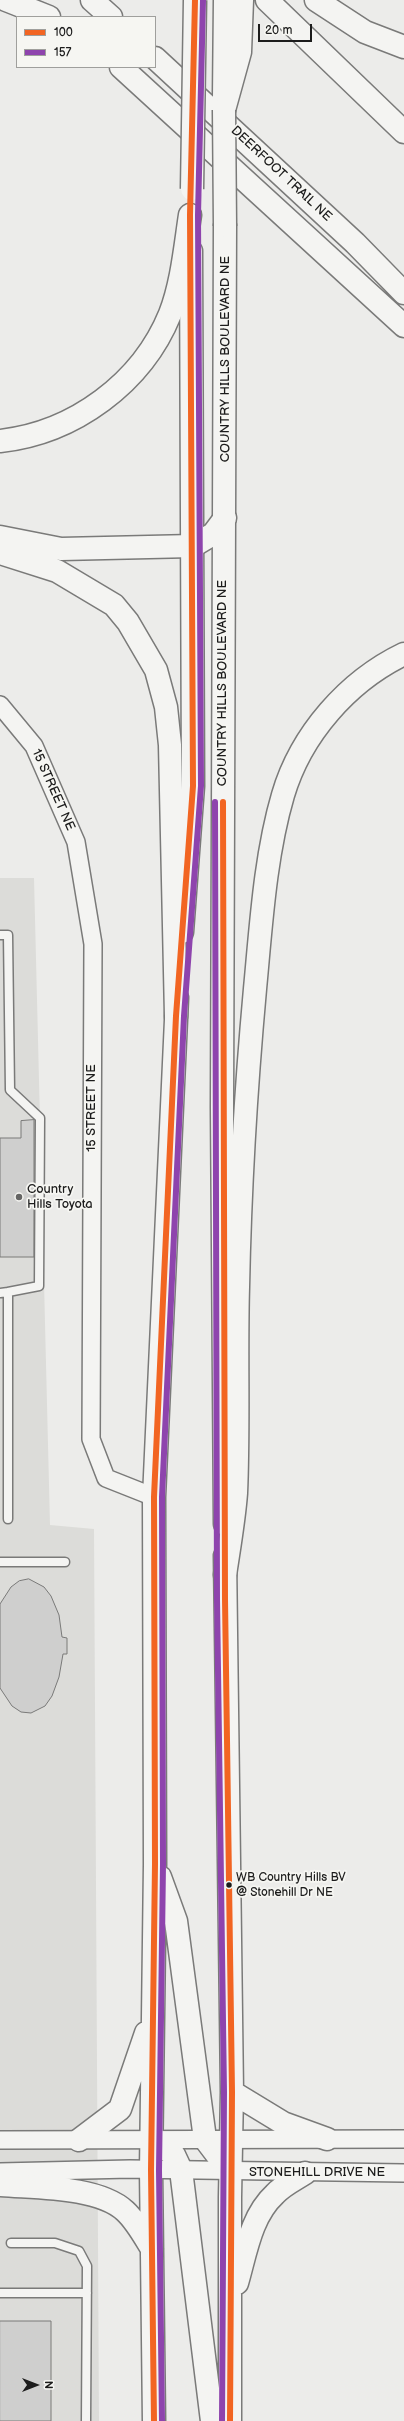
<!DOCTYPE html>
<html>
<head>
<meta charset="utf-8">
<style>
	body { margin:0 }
	#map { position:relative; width:404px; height:2421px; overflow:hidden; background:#ececea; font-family:"Balsamiq Sans",sans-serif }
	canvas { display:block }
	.legend { position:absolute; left:16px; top:16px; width:140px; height:52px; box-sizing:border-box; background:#f6f6f2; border:1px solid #9f9f9c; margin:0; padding:5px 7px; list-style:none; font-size:12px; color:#1c1c1c }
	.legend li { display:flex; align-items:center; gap:8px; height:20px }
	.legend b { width:20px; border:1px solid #9f9f9c }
	.north { position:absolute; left:16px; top:2365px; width:40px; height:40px; -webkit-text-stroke:3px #f6f6f2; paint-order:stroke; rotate:90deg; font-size:11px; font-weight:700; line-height:16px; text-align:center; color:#1c1c1c }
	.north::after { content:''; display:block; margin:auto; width:14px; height:18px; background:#1c1c1c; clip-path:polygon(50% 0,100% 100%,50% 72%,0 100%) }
	.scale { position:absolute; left:258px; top:24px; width:54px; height:18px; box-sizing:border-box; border:2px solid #1c1c1c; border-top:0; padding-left:5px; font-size:12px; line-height:14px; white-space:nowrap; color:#1c1c1c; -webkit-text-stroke:3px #f6f6f2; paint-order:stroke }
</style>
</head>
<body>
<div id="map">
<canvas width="404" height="2421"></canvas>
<ul class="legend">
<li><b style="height:5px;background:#f26522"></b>100</li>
<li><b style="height:5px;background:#8e44ad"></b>157</li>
</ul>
<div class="north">N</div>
<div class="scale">20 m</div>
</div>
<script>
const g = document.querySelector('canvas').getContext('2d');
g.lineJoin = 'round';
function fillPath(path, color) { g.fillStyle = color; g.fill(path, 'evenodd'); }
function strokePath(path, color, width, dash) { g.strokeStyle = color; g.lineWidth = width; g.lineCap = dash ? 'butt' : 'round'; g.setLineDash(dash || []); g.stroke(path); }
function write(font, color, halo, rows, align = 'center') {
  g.font = font + ' "Balsamiq Sans",sans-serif'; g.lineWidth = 3.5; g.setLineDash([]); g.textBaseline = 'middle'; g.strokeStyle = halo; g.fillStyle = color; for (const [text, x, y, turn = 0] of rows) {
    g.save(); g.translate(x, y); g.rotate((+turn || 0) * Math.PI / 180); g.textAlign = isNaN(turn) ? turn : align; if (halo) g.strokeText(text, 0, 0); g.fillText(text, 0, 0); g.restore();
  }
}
const built = new Path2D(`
	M0,878H34L50,1525L94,1529L99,2421H0Z`);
const building = new Path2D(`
	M34,1120V1257H0V1138H21V1121Z
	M29,1579L44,1587L51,1596L59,1615L62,1637L67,1638V1654H63L59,1677L52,1696L45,1706L31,1713L21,1712L12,1706L0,1688V1604L11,1587L19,1581Z
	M0,2321H51V2421H0Z`);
const lane = new Path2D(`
	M0,935H8L10,1090L40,1118L39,1286L8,1292
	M0,1293L8,1292V1519
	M0,1562H65
	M11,2243H55L79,2251L87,2266L86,2421
	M0,2293H87`);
const street = new Path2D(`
	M0,705L34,746L76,842L93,944L91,1439L106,1478L154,1497
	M0,2140L404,2139
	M0,2172L130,2169L404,2173`);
const secondary = new Path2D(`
	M224,97L225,0
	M182,932L193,786L191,251
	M225,1524L222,1107L225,226
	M225,1556L232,2092L230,2197V2421
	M160,1877L176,1921L205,2139L230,2172
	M232,2092L283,2123L327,2139
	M152,2139L174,2155L181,2170L212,2421
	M79,2140L120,2109L146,2033
	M0,2185C35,2188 98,2186 125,2211C136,2221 144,2236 152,2249
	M237,2283C246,2252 251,2216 275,2194C283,2185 296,2179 305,2173
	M154,2421L151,2170L155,1864L154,1497L177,998`);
const highway = new Path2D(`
	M6,0L49,17
	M92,0L111,17
	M267,0L404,132
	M316,0L365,32L404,47
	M155,58L355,243L404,293
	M121,67L404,326
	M224,110L240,52L242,0
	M0,441C74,433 142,383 170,314C182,283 185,248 190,215
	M0,537L61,549L193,546L213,534L225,518
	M0,553L57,571L114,605L128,622L156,670L166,707L170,745L176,1016
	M225,1575C229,1548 234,1520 236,1493C239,1424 236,1355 238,1287C240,1187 246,1088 255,989C261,926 265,856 283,795C301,734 348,681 404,654`);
const secondaryBridge = new Path2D(`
	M224,110L225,226
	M192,189L195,0`);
const bus1 = new Path2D(`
	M223,802L225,1599L232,2092L230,2421
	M154,2421L151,2170L155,1864L154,1497L176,1016L193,786L190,215L195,0`);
const bus2 = new Path2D(`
	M215,802L217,1599L224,2092L222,2421
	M162,2421L159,2170L163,1864L162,1497L184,1016L201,786L198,215L203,0`);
const markers = [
	[19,1197,4,"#656564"],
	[229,1885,3.5,"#1c1c1c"]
];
const busNames = [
	["WB Country Hills BV",236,1878],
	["@ Stonehill Dr NE",236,1893]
];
const streetNames = [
	["DEERFOOT TRAIL NE",281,174,43],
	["COUNTRY HILLS BOULEVARD NE",226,359,-90],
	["COUNTRY HILLS BOULEVARD NE",223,683,-90],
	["15 STREET NE",53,790,66],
	["15 STREET NE",92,1108,-90],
	["STONEHILL DRIVE NE",317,2173]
];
const poiNames = [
	["Country",27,1190],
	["Hills Toyota",27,1205]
];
fillPath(built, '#dcdcd9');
fillPath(building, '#cfcfce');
strokePath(building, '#7a7a79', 1);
strokePath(lane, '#7a7a79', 11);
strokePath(street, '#7a7a79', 20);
strokePath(secondary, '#7a7a79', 25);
strokePath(highway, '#7a7a79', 25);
strokePath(lane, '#f4f4f2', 8);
strokePath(street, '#f4f4f2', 17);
strokePath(secondary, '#f4f4f2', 22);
strokePath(highway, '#f4f4f2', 22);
strokePath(secondaryBridge, '#7a7a79', 25, []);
strokePath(secondaryBridge, '#f4f4f2', 22);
strokePath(bus1, '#f26522', 6);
strokePath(bus2, '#8e44ad', 6);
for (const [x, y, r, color] of markers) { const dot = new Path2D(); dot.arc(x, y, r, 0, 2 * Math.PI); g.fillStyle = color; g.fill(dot); strokePath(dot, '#f6f6f2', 1.5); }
write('12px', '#1c1c1c', '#f6f6f2', busNames, 'left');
write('13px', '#1c1c1c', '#f6f6f2', streetNames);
write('13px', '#1c1c1c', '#f6f6f2', poiNames, 'left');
</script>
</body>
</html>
